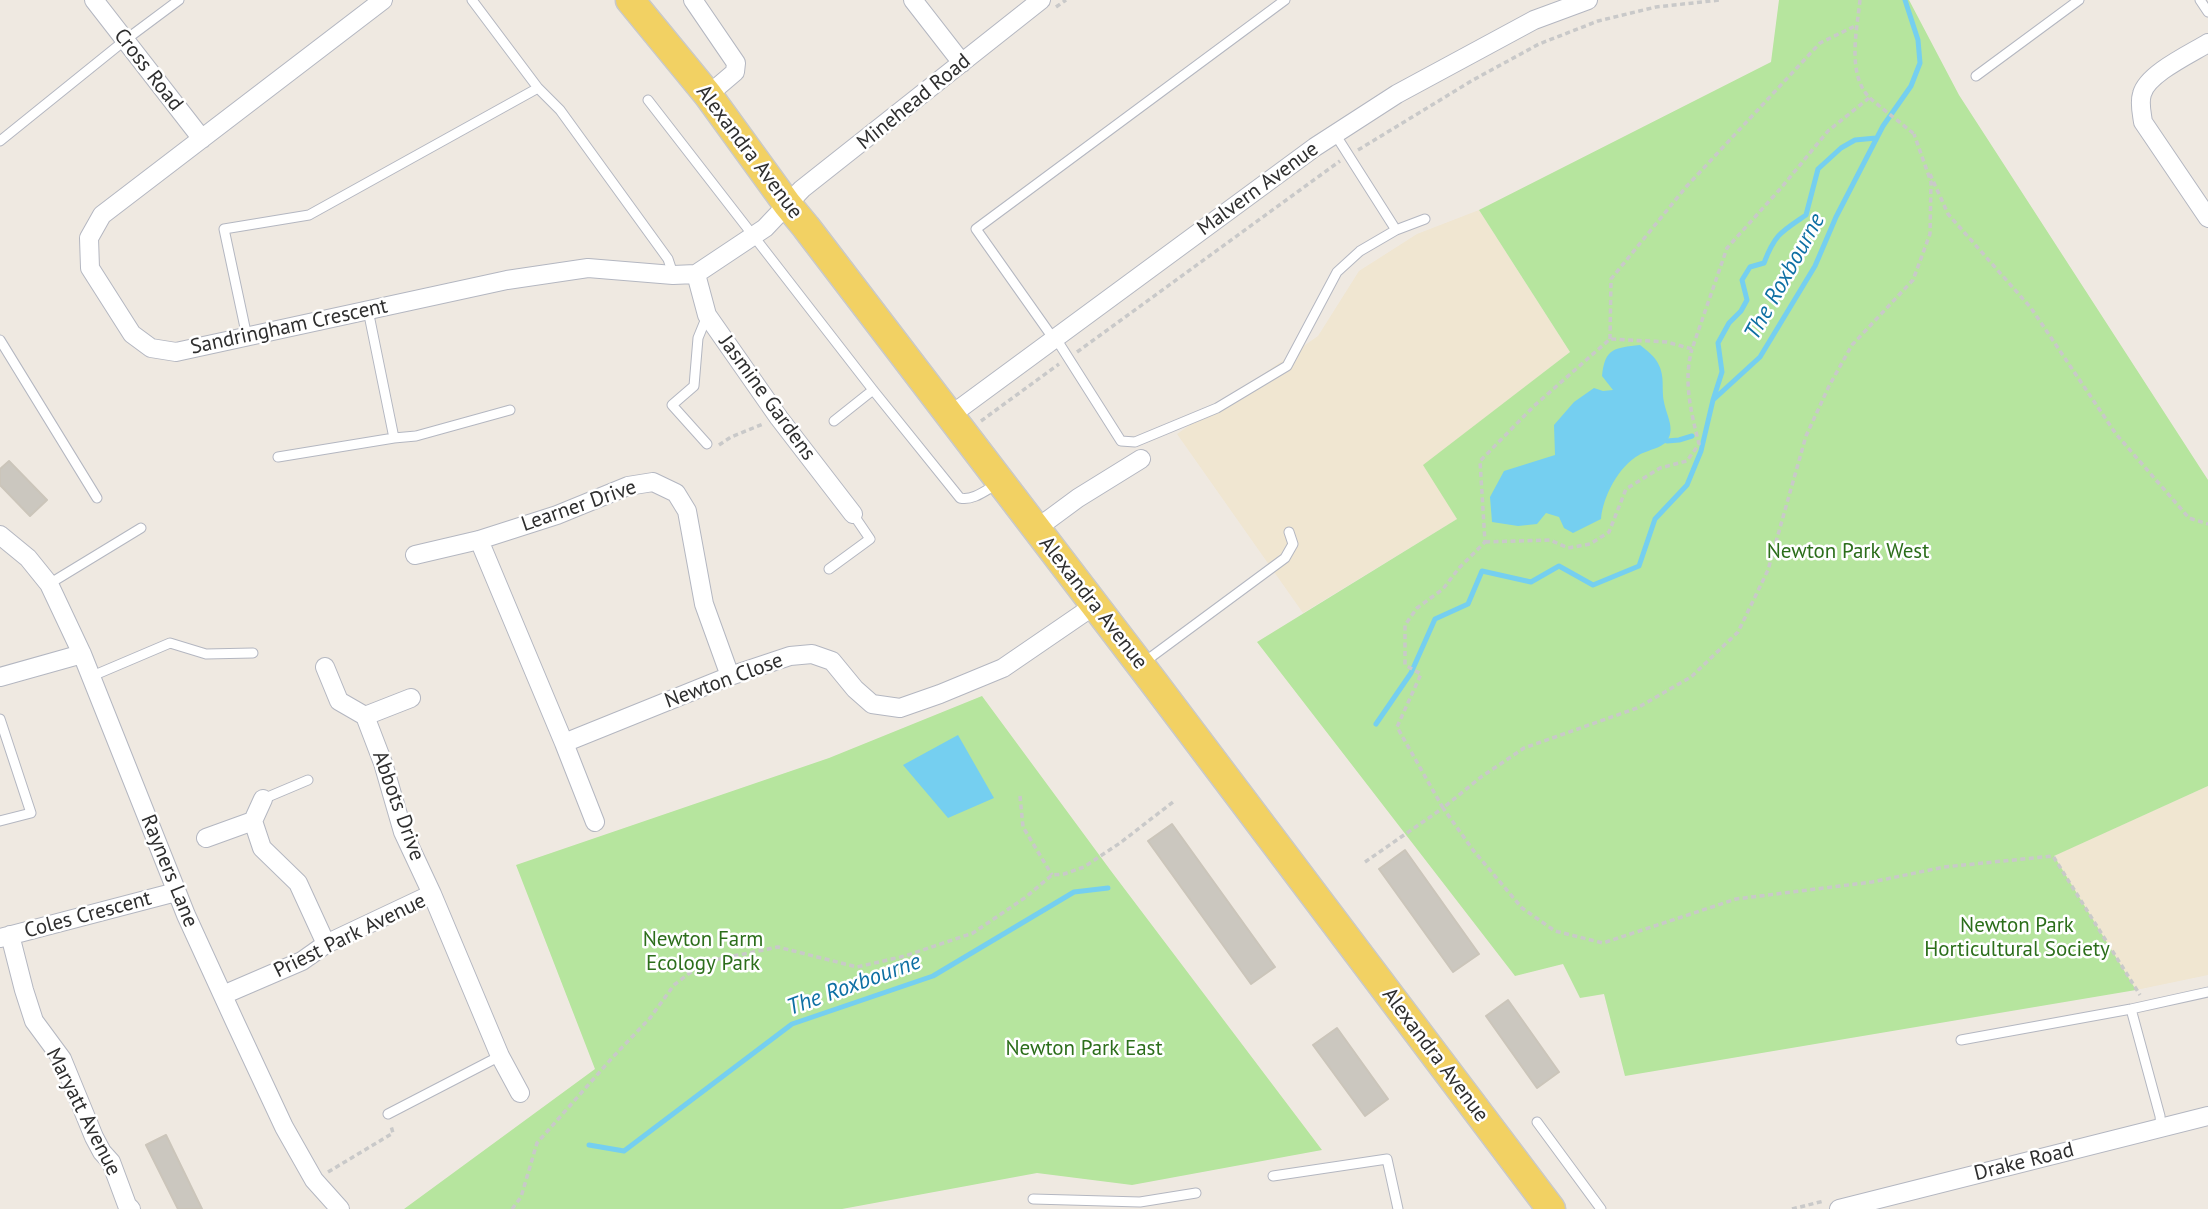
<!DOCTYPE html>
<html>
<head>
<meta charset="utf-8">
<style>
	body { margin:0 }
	canvas { display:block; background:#efe9e1 }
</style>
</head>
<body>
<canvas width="2208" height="1209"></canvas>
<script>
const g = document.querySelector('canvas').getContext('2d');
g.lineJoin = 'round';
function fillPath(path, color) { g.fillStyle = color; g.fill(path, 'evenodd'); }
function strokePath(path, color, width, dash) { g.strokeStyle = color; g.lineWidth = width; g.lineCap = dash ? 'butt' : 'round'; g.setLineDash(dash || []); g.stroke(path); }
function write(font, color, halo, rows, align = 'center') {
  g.font = font + ' "PT Sans",sans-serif'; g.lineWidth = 5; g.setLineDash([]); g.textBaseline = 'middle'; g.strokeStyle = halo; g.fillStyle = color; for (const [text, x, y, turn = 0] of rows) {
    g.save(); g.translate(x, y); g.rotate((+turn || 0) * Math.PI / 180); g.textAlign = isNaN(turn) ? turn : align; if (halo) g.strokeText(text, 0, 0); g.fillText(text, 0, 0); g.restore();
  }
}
const education = new Path2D(`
	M1479,210L1570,352L1424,465L1457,519L1303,613L1177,434L1318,336L1359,271L1417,234Z
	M2208,786V975L2136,990L2053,856Z`);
const green = new Path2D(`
	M1779,0H1909L1959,95L2208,480V786L2054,856L2136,990L1625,1076L1604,994L1580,998L1563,964L1515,976L1257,642L1457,519L1423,465L1570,352L1479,210L1771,62Z
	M982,696L1111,871L1322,1150L1132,1185L1037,1173L842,1209H404L595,1069L516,865L829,758Z`);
const water = new Path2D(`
	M1640,345C1645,349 1652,354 1656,360C1666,375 1661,386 1664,402C1666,414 1675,428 1668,439C1664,448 1647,450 1639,455C1619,466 1603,496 1601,519L1573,533L1564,528L1559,517L1546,513L1537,524L1518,526L1492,522L1490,497L1504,471L1555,455L1554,425L1574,402L1594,388L1603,391L1613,390L1602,376C1605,348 1614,348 1640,345Z
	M958,735L994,798L948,818L903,765Z`);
const stream = new Path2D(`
	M1713,400L1722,372L1718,343L1729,323L1741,311L1747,300L1742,280L1750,267L1764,263C1775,234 1781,232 1806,215L1818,169L1841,148L1855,140L1876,138
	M1667,441L1679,440L1692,436
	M1376,724L1411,673L1435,619L1468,604L1482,571L1531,582L1559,566L1593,585L1639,566L1655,519L1687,485L1701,451L1713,400L1760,357L1815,266L1836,217L1883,126L1911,86L1920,63L1918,40L1905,0
	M589,1145L624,1151L792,1024L933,976L1074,892L1108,888`);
const building = new Path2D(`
	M9,461L47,500L30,516L0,485V469Z
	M1172,824L1275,967L1251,984L1148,841Z
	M1405,850L1479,954L1453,972L1379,869Z
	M1508,1000L1559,1072L1537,1088L1486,1016Z
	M1337,1028L1388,1099L1365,1116L1313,1045Z
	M166,1135L202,1209H178L146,1145Z`);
const path = new Path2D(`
	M1860,0C1857,30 1846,76 1871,99C1885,111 1900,122 1914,134
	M1056,7L1066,0
	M1869,98L1828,131L1781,188L1727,248L1692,349L1667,342L1610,339L1534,406L1480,461L1485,542L1459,568L1443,589L1417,608L1405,625V665L1421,674L1397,727L1443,808L1481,777L1524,748L1637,708L1691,677L1738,632L1768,570L1806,436L1829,386L1852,345L1913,280L1930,234L1931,182L1914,134
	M1358,150L1473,80L1539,44L1598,21L1656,7L1720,0
	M1930,174L1948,214L2031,308L2116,434L2189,518L2208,524
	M1610,339L1611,279L1686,187L1820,43L1855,26
	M1077,352L1340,161
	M981,421L1059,364
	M719,445L731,437L763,424
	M1485,542L1550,540L1568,548L1590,544L1609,532L1626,489L1660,468L1687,461L1699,444C1691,412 1683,381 1692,349
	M1020,796L1023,827L1052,875
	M1365,862L1443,808L1473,850L1522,908L1555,931L1603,943L1736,899L1872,882L1944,867L2053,856L2140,995
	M328,1172L393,1133L391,1126
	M512,1209L521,1197L537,1143L612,1058L650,1018L674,985L704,962L778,947L857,967L905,956L973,933L1026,897L1052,875L1064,874L1084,867L1120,843L1173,802
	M1792,1209L1824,1201`);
const service = new Path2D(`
	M472,0L538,88L560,110L668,259L673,274
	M2200,0L2208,12
	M1976,76L2079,0
	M648,100L873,390L960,498C974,501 987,489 999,483
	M1335,134L1396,230
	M0,141L124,41L179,0
	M707,316L698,338L694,386L672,405L707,444
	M247,337L224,229L309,215L538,88
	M1055,337L1121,441L1135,442L1217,408L1287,366L1337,272L1360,251L1396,230L1425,219
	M1053,338L976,229L1285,0
	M0,340L97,498
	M834,421L873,390
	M394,438L416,436L510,410
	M278,457L394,438L368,310
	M829,569L870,539L853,514
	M49,584L141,528
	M1143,663L1285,558L1293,544L1289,532
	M90,677L170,643L206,654L253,653
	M0,719L31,813L0,821
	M263,799L308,780
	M2131,1009L2160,1116L2161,1128
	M1961,1040L2131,1009L2208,992
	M388,1114L500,1056
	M1537,1122L1601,1209
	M1273,1176L1387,1159L1398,1209
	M1033,1199L1140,1202L1196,1193`);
const minor = new Path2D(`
	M94,0L202,139
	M383,0L102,215L89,238L90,268L132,334L151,348L176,352L507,280L588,268L673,275L696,274L765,228L802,189L1041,0
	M693,0L736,63L735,72L708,95
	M913,0L962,63
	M2208,43C2190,54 2147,74 2142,94C2139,103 2142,114 2143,122L2208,218
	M696,274L707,315L779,418L853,514
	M951,415L1315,147L1397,94L1534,20L1588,0
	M1036,529L1078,498L1141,459
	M0,535L28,558L49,584L82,654L186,915L235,1022L284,1127L314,1180L340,1209
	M479,540L564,743L595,822
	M415,555L479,540L557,515L628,486L653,482L676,493L687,511L704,604L730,676
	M325,667L339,701L365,716
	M0,677L82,654
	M411,698L365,716L383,763L403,832L432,894
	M564,743L730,676L790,656L812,654L832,661L855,689L872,704L900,708L940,694L1003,668L1095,605
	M253,821L262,848L298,883L326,944
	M206,838L253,821L263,799
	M10,935L24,990L34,1021L62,1059L94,1137L102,1152L111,1162L127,1205L131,1209
	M0,938L176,892
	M223,995L302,961L326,944L432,894L500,1056L520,1093
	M1839,1209L2208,1116`);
const primary = new Path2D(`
	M630,0L708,95L787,204L806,227C1056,553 1305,880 1551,1209`);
const streetNames = [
	["Cross Road",148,70,52],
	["Minehead Road",914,102,-39],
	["Alexandra Avenue",749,152,53],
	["Malvern Avenue",1258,189,-36],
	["Sandringham Crescent",289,327,-12],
	["Jasmine Gardens",767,398,54],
	["Learner Drive",579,506,-19],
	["Alexandra Avenue",1093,603,52],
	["Newton Close",724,681,-20],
	["Abbots Drive",398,806,70],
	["Rayners Lane",169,871,68],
	["Coles Crescent",88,915,-15],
	["Priest Park Avenue",350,936,-26],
	["Alexandra Avenue",1435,1055,53],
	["Maryatt Avenue",83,1112,63],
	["Drake Road",2024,1162,-14]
];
const parkNames = [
	["Newton Park West",1848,552],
	["Newton Park",2017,926],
	["Horticultural Society",2017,950],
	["Newton Farm",703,940],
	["Ecology Park",703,964],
	["Newton Park East",1084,1049]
];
const waterNames = [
	["The Roxbourne",1785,277,-61],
	["The Roxbourne",854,985,-20]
];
fillPath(education, '#f0e6d1');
fillPath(green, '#b6e59e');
fillPath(water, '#75cff0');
strokePath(stream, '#75cff0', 5);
fillPath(building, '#cbc7bf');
strokePath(building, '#cbc5ba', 2);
strokePath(service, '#b4b7c1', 11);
strokePath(minor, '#b4b7c1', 20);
strokePath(primary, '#c9c9c9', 31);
strokePath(path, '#c9c9c9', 3.5, [5, 3.5]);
strokePath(service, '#fff', 9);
strokePath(minor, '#fff', 18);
strokePath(primary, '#f2d163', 28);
write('21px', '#2e2e2e', '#fff', streetNames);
write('21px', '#2c6e1b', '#fff', parkNames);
write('italic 23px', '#0d6fa3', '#fff', waterNames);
</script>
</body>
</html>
